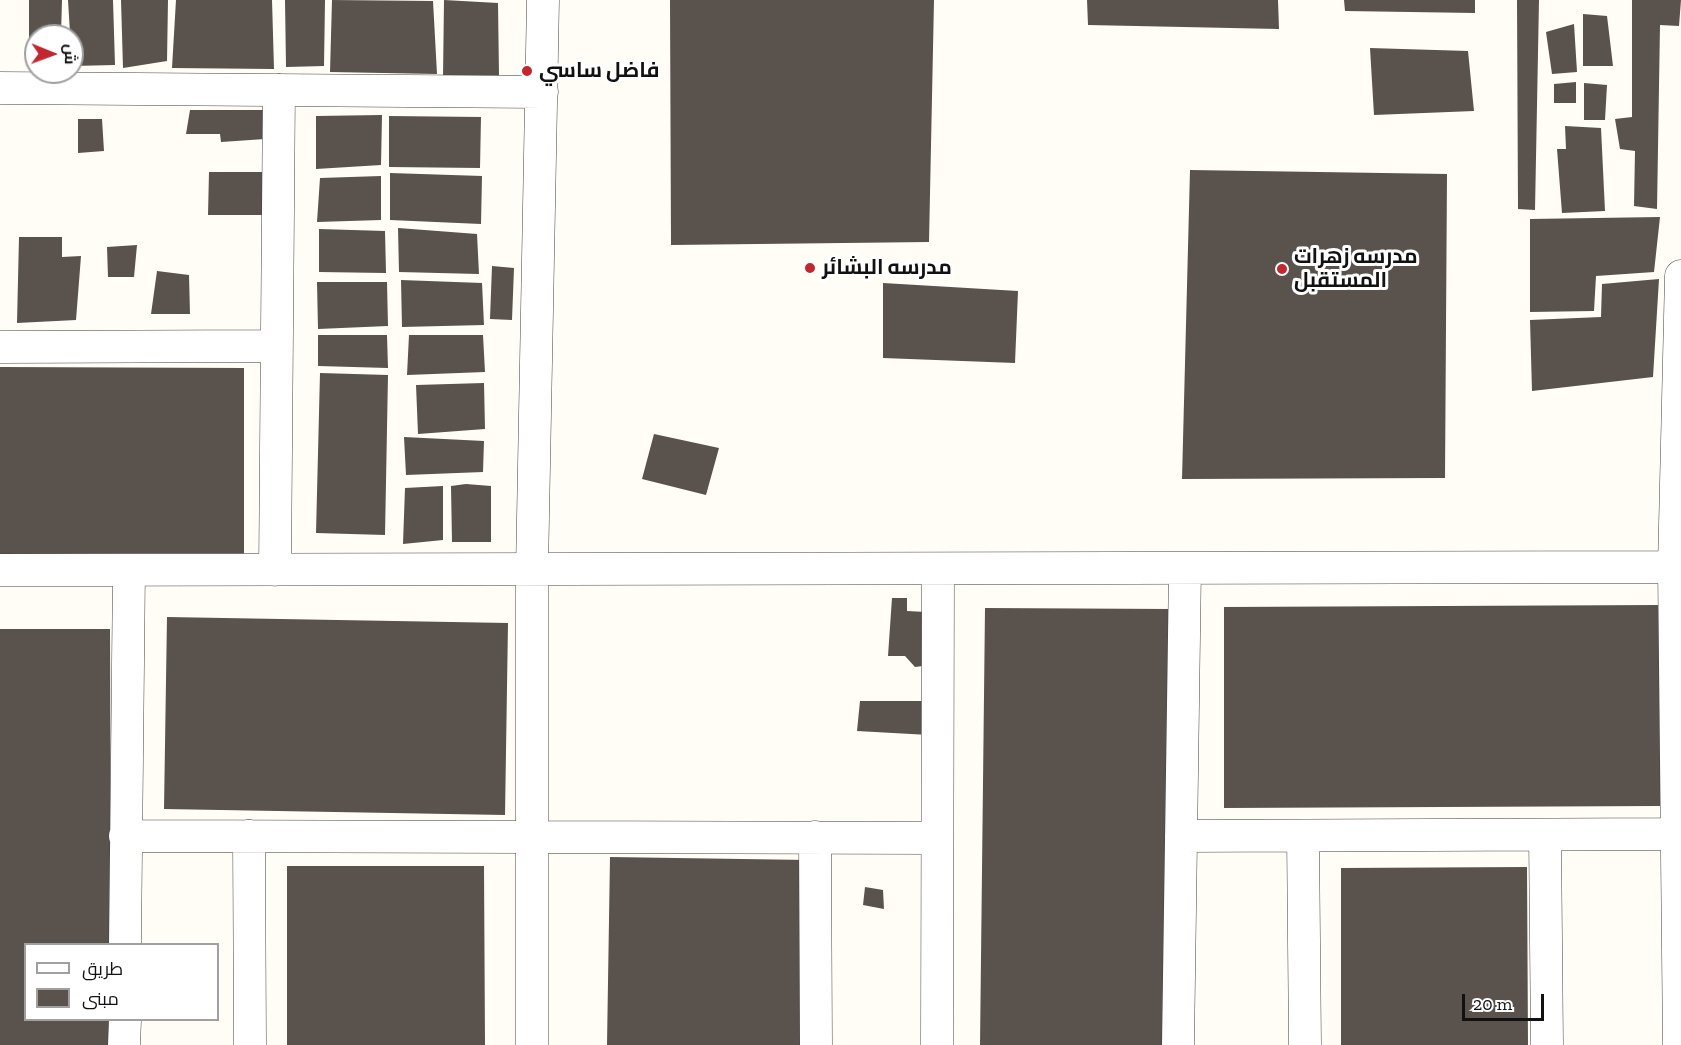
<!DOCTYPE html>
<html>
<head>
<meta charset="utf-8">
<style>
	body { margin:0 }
	#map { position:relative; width:1681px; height:1045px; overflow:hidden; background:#fffdf5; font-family:"Zilla Slab",Cairo,serif }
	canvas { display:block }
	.legend { position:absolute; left:24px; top:943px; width:195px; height:78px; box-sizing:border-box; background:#fff; border:2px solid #a0a0a0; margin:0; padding:8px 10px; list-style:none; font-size:18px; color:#111 }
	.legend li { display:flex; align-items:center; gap:12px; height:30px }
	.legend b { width:30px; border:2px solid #a0a0a0 }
	.north { position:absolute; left:24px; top:24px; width:60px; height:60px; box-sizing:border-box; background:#fff; border:2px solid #a0a0a0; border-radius:50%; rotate:91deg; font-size:16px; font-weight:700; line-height:24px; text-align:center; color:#111 }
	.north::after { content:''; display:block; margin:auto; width:21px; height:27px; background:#c4262e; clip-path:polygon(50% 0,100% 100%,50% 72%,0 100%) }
	.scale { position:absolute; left:1462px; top:994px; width:82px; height:27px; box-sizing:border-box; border:3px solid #111; border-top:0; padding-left:8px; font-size:18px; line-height:21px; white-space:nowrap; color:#111; -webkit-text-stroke:4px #fff; paint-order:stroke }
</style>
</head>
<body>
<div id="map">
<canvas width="1681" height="1045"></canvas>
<ul class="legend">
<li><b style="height:8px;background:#fff"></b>طريق</li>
<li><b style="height:16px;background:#5a524d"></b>مبنى</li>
</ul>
<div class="north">ش</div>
<div class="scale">20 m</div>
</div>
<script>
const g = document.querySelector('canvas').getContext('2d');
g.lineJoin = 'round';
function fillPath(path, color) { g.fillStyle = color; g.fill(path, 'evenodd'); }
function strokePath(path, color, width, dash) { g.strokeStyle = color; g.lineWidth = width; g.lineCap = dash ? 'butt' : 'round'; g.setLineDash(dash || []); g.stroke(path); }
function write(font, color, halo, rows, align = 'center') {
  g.font = font + ' "Zilla Slab",Cairo,serif'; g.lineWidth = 6; g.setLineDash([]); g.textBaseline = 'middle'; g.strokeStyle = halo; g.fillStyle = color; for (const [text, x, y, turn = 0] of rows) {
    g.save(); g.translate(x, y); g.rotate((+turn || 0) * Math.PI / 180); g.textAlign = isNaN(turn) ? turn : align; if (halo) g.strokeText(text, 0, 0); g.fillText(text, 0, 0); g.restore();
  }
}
const building = new Path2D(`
	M29,0H62L61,36H36V67L29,68Z
	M68,0H113L115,65L72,66Z
	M121,0H168L167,61L123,68Z
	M176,0H272L274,69L172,68Z
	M285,0H325L324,66L286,67Z
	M332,0L433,1L437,74L330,72Z
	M444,0L498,3L499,76L443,78Z
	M670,0H934L929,242L671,245Z
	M1087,0H1278L1279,29L1088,25Z
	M1344,0H1475V13L1345,11Z
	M1517,0H1539L1535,210L1518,209Z
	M1632,0H1681L1679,26L1660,25L1657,209L1634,206L1635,151L1620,149L1615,119L1632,117Z
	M1583,14L1607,16L1613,66H1583Z
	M1574,24L1577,72L1552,74L1546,32Z
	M1370,48L1468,51L1474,111L1374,115Z
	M1576,82V103H1554V84Z
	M1584,83L1607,85L1605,120H1584Z
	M190,110H265V139L221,142L220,134H186Z
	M382,115L381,165L316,169V116Z
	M389,116L481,117L480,168L389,167Z
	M78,119H102L104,151L78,153Z
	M1565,126L1601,128L1605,211L1562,213L1557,149H1566Z
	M1190,170L1447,174L1445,478L1182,479Z
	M209,172H264L266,215H208Z
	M390,173L482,176L481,224L390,220Z
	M381,176V220L317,222L320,178Z
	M1660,217L1654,272L1596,276L1594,311L1530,312V219Z
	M398,228L477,234L479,274L399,272Z
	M319,229L385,231L386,273L319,272Z
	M19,237H62V257L81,256L76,320L17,323Z
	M137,245L134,277H108L107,247Z
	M492,266L514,268L512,320L490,319Z
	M157,271L189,275L190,314H151Z
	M1659,279L1653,377L1532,391L1530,320L1601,317L1602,284Z
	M401,280L482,283L484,325L402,327Z
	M317,282H387L388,326L318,329Z
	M883,283L1018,291L1015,363L883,358Z
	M318,335H387L388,368L318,366Z
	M409,335H483L485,372L407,375Z
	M0,367L244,368V554H0Z
	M320,373L388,375L385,535L316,533Z
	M484,383L485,429L418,434L416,385Z
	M654,434L719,448L706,495L642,479Z
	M404,437L484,441L483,472L406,475Z
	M466,484L491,486V542H452L451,486Z
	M443,486V540L403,544L405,488Z
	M892,598H907V611L926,612L923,666L915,667L905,656H888Z
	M1660,605V806L1224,808V607Z
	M985,608L1171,609L1167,1045H980Z
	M167,617L508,623L505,815L164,809Z
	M0,629H110L111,944H26V1020H111V1045H0Z
	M860,701H926L929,735L857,731Z
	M610,857L808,860L805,1045H607Z
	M287,866H484L485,1045H287Z
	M1527,867L1528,1045H1341V868Z
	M865,887L883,890L884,909L863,905Z`);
const minor = new Path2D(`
	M0,88L542,92
	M0,347L276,346
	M0,570L1681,567
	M275,570L279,90
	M1545,835L1547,1045
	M125,836L937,838
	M249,836L250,1045
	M1181,836L1676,834
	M1303,836L1305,1045
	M815,837L816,1045
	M125,944L129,570
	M124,1045L125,1020
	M532,1045V569L543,0
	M937,1045L938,569
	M1178,1045L1185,568
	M1679,1045L1674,567L1681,276`);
const markers = [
	[527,71,6,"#c4262e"],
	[810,268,6,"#c4262e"],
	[1282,269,6,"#c4262e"]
];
const poiNames = [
	["فاضل ساسي",539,71],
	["مدرسه زهرات",1294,257],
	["المستقبل",1294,281],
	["مدرسه البشائر",822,268]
];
fillPath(building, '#5a524d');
strokePath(minor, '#444', 33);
strokePath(minor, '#fff', 32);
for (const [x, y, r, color] of markers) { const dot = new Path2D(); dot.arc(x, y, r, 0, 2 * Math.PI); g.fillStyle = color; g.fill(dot); strokePath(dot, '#fff', 2); }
write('bold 21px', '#111', '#fff', poiNames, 'left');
</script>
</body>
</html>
